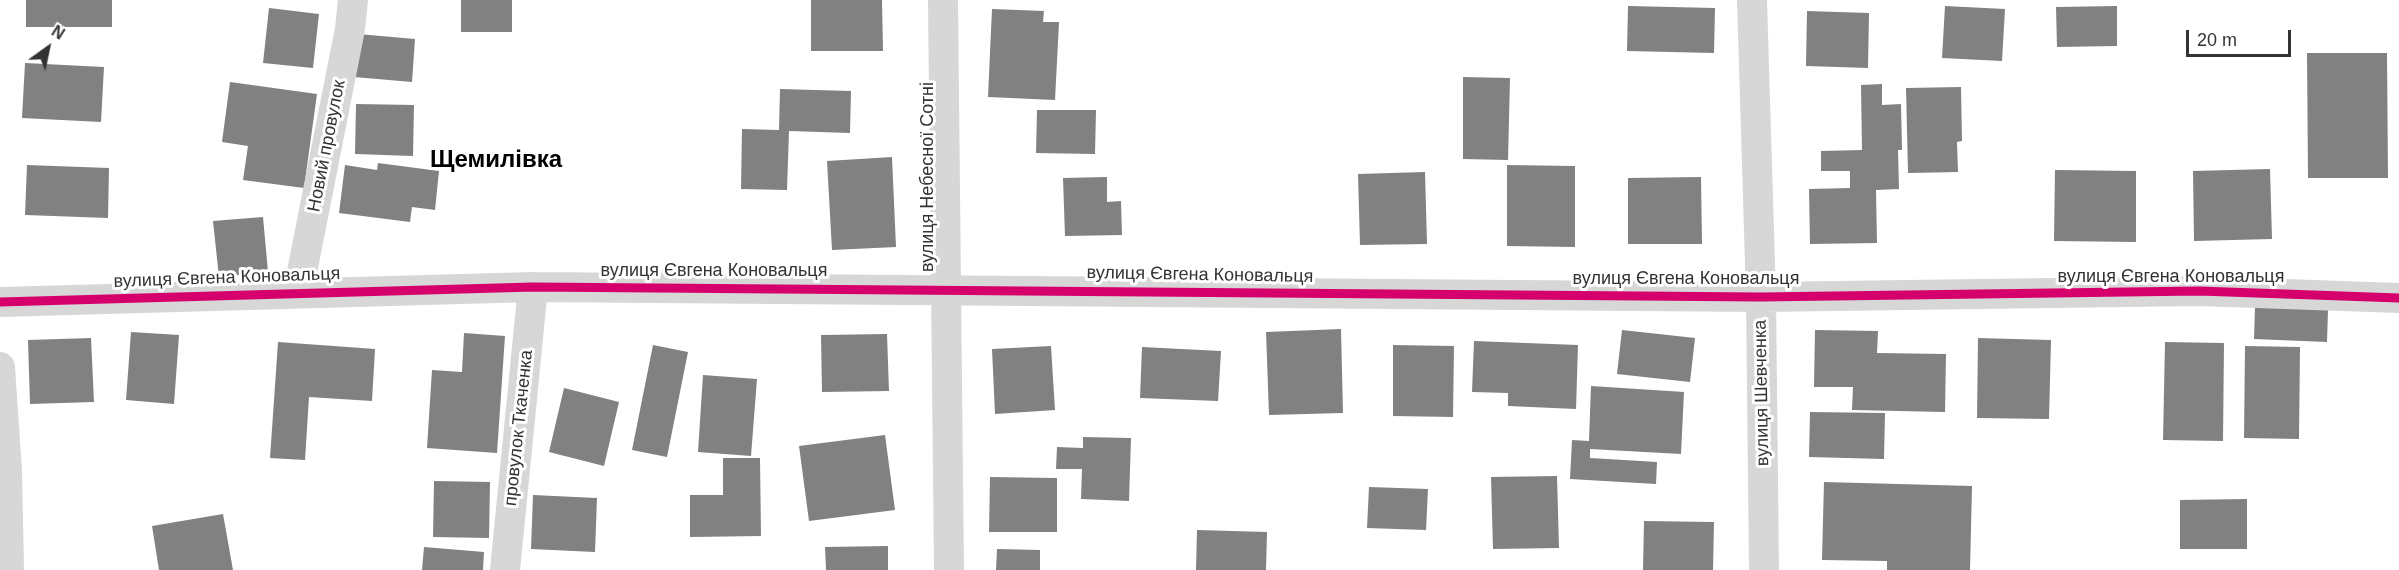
<!DOCTYPE html>
<html>
<head>
<meta charset="utf-8">
<style>
	body { margin:0 }
	#map { position:relative; width:2399px; height:570px; overflow:hidden; background:#fff; font-family:Helvetica,sans-serif }
	canvas { display:block }
	.north { position:absolute; left:18px; top:18px; width:60px; height:60px; -webkit-text-stroke:4px #fff; paint-order:stroke; rotate:33deg; font-size:16px; font-weight:700; line-height:24px; text-align:center; color:#333 }
	.north::after { content:''; display:block; margin:auto; width:21px; height:27px; background:#333; clip-path:polygon(50% 0,100% 100%,50% 72%,0 100%) }
	.scale { position:absolute; left:2186px; top:30px; width:105px; height:27px; box-sizing:border-box; border:3px solid #333; border-top:0; padding-left:8px; font-size:18px; line-height:21px; white-space:nowrap; color:#333; -webkit-text-stroke:4px #fff; paint-order:stroke }
</style>
</head>
<body>
<div id="map">
<canvas width="2399" height="570"></canvas>
<div class="north">N</div>
<div class="scale">20 m</div>
</div>
<script>
const g = document.querySelector('canvas').getContext('2d');
g.lineJoin = 'round';
function fillPath(path, color) { g.fillStyle = color; g.fill(path, 'evenodd'); }
function strokePath(path, color, width, dash) { g.strokeStyle = color; g.lineWidth = width; g.lineCap = dash ? 'butt' : 'round'; g.setLineDash(dash || []); g.stroke(path); }
function write(font, color, halo, rows, align = 'center') {
  g.font = font + ' Helvetica,sans-serif'; g.lineWidth = 6; g.setLineDash([]); g.textBaseline = 'middle'; g.strokeStyle = halo; g.fillStyle = color; for (const [text, x, y, turn = 0] of rows) {
    g.save(); g.translate(x, y); g.rotate((+turn || 0) * Math.PI / 180); g.textAlign = isNaN(turn) ? turn : align; if (halo) g.strokeText(text, 0, 0); g.fillText(text, 0, 0); g.restore();
  }
}
const building = new Path2D(`
	M26,0H112V27H26Z
	M461,0H512V32H461Z
	M811,0H882L883,51H811Z
	M1628,6L1715,8L1714,53L1627,51Z
	M1945,6L2005,9L2002,61L1942,58Z
	M2117,6V46L2057,47L2056,7Z
	M269,8L319,14L313,68L263,63Z
	M992,9L1044,11L1043,22H1059L1055,100L988,97Z
	M1807,11L1869,13L1868,68L1806,66Z
	M358,34L415,39L412,82L354,77Z
	M2307,53H2387L2388,178H2308Z
	M25,63L104,67L101,122L22,118Z
	M1463,77L1510,78L1508,160L1463,159Z
	M230,82L317,94L304,188L243,180L248,146L222,142Z
	M1882,84V105L1901,104L1902,150H1898L1899,189L1876,190L1877,243L1810,244L1809,189L1850,188V171H1821V151L1862,150L1861,85Z
	M1961,87L1962,141L1957,142L1958,172L1908,173L1906,88Z
	M780,89L851,91L850,133L789,131L787,190L741,189L742,129L779,130Z
	M356,104L414,105L413,156L355,154Z
	M1037,110H1096L1095,154L1036,153Z
	M892,157L896,247L832,250L827,161Z
	M378,163L439,171L435,210L412,207L410,222L339,213L345,165L377,170Z
	M27,165L109,168L108,218L25,215Z
	M1507,165L1575,166V247L1507,246Z
	M2270,169L2272,239L2194,241L2193,171Z
	M2055,170L2136,171V242L2054,241Z
	M1425,172L1427,244L1360,245L1358,174Z
	M1107,177V202L1121,201L1122,235L1065,236L1063,178Z
	M1701,177L1702,244H1628V178Z
	M263,217L268,272L219,277L213,221Z
	M2255,307L2328,310L2327,342L2254,339Z
	M1341,329L1343,413L1269,415L1266,332Z
	M1622,330L1695,338L1690,382L1617,374Z
	M1815,330L1878,331L1877,353L1946,354L1945,412L1852,410L1853,387H1814Z
	M131,332L179,335L174,404L126,400Z
	M464,333L505,336L497,453L427,448L432,370L462,372Z
	M887,334L889,391L822,392L821,335Z
	M91,338L94,402L30,404L28,340Z
	M1978,338L2051,340L2049,419L1977,418Z
	M1474,341L1578,345L1576,409L1508,406V393L1472,392Z
	M278,342L375,349L372,401L309,397L305,460L270,458Z
	M2165,342L2224,343L2223,441L2163,440Z
	M653,345L688,352L667,457L632,450Z
	M1393,345L1454,346L1453,417L1393,416Z
	M1051,346L1055,410L995,414L992,349Z
	M2245,346L2300,347L2299,439L2244,438Z
	M1142,347L1221,351L1218,401L1140,398Z
	M703,375L757,379L751,456L698,452Z
	M1591,386L1684,392L1681,454L1590,449V458L1657,462L1656,484L1570,479L1572,440L1589,441Z
	M564,388L619,402L604,466L549,452Z
	M1810,412L1885,413L1884,459L1809,457Z
	M885,435L895,510L809,521L799,446Z
	M1083,437L1131,438L1129,501L1081,499L1082,469H1056L1057,447L1083,448Z
	M723,458H760L761,536L690,537V495H723Z
	M1557,476L1559,548L1493,549L1491,477Z
	M990,477L1057,478V532H989Z
	M434,481L490,482L489,538L433,537Z
	M1824,482L1972,486L1970,570H1887V561L1822,560Z
	M1369,487L1428,489L1426,530L1367,528Z
	M533,495L597,498L595,552L531,549Z
	M2247,499V549H2180V500Z
	M223,514L233,570H159L152,526Z
	M1644,521L1714,522L1713,570H1643Z
	M1197,530L1267,532L1266,570H1196Z
	M888,546V570H826L825,547Z
	M424,547L484,552L483,570H422Z
	M997,549L1040,550V570H996Z`);
const minor = new Path2D(`
	M943,0L949,570
	M1752,0L1761,297L1764,570
	M298,292L350,29L353,0
	M0,302L533,287L1761,297L2199,291L2399,298
	M0,367L7,471L9,570
	M505,570L533,287`);
const cycleway = new Path2D(`
	M0,302L533,287L1761,297L2199,291L2399,298`);
const streetNames = [
	["Новий провулок",327,146,-79],
	["вулиця Небесної Сотні",928,177,-90],
	["вулиця Євгена Коновальця",714,271],
	["вулиця Євгена Коновальця",1200,275,1],
	["вулиця Євгена Коновальця",2171,277],
	["вулиця Євгена Коновальця",227,278,-2],
	["вулиця Євгена Коновальця",1686,279],
	["вулиця Шевченка",1762,393,-91],
	["провулок Ткаченка",519,428,-84]
];
const districtNames = [
	["Щемилівка",496,160]
];
fillPath(building, '#818181');
strokePath(minor, '#d7d7d7', 30);
strokePath(cycleway, '#d6006c', 9);
write('18px', '#333', '#fff', streetNames);
write('bold 24px', '#000', '#fff', districtNames);
</script>
</body>
</html>
